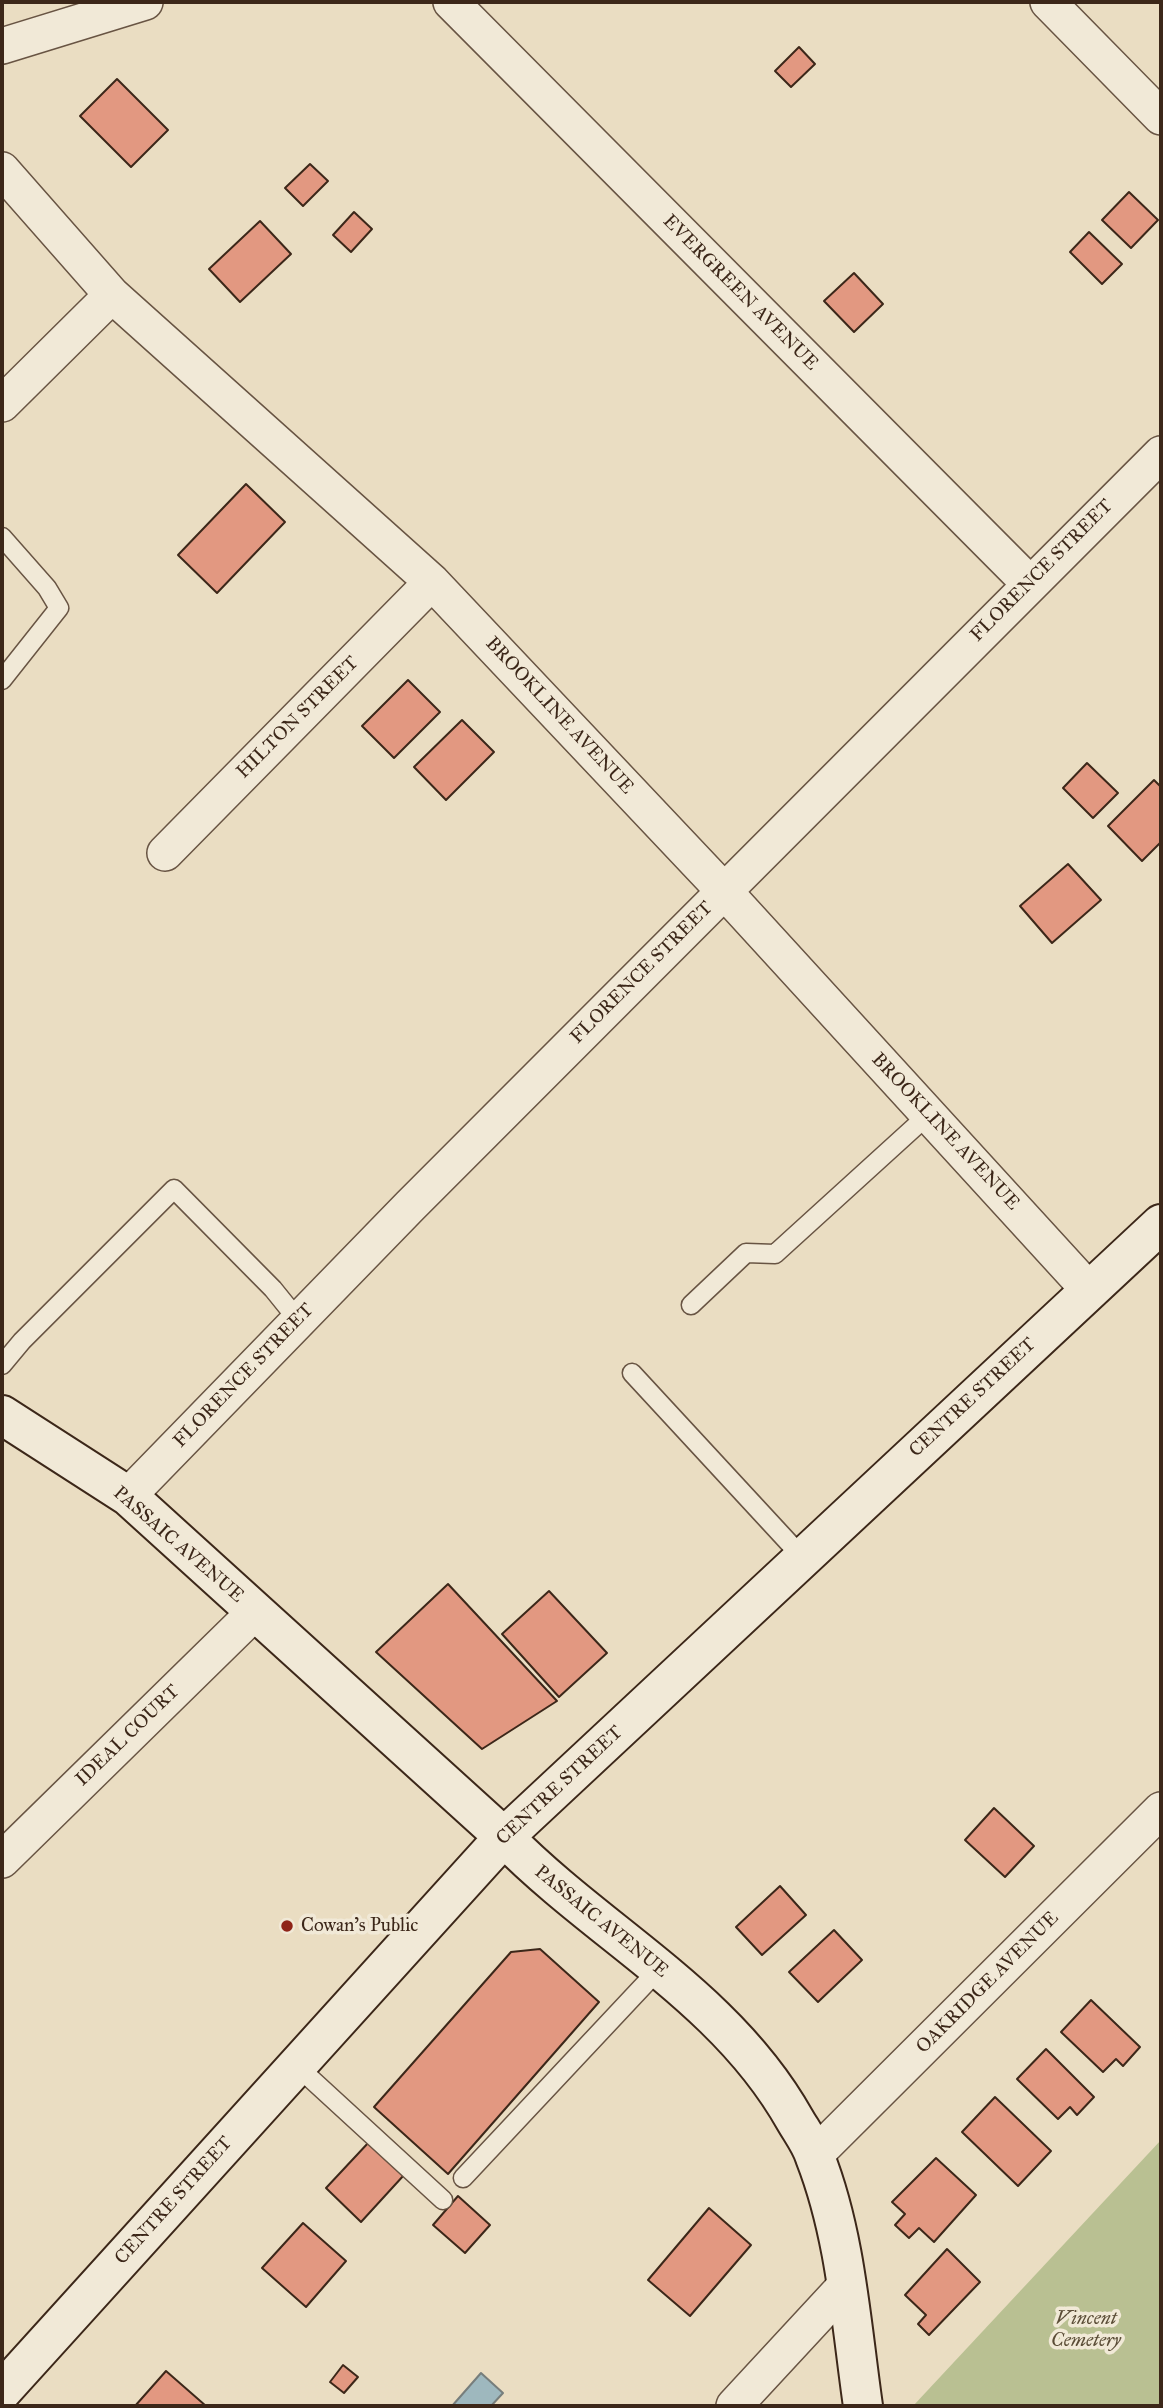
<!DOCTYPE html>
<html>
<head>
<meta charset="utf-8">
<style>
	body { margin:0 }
	#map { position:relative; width:1163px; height:2408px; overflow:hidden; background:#eaddc2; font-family:"IM FELL Great Primer",serif }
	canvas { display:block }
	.frame { position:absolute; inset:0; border:4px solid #3c2719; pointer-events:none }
</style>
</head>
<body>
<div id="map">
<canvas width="1163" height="2408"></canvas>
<div class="frame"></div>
</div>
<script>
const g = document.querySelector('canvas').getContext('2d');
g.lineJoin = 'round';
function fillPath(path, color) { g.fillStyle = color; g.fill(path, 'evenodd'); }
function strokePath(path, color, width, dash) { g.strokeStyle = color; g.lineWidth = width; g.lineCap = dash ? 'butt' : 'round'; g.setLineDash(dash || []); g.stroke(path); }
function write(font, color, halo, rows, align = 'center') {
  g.font = font + ' "IM FELL Great Primer",serif'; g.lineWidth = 7; g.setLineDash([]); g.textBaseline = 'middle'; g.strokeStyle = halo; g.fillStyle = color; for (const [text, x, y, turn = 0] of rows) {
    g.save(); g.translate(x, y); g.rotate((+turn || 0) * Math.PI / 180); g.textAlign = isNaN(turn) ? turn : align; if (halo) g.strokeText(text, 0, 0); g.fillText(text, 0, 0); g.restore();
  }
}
const green = new Path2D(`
	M1161,2140V2406H913Z`);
const water = new Path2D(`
	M481,2373L503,2393L491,2406H452Z`);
const building = new Path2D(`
	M799,47L815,64L791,87L775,71Z
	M117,79L168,130L131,167L80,116Z
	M310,164L328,181L303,206L285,188Z
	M1129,192L1158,220L1131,248L1102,220Z
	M354,212L372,229L351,252L333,235Z
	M260,221L291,254L240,302L209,269Z
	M1089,232L1122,264L1102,284L1070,252Z
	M854,273L883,304L854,332L824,301Z
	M246,484L285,522L217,593L178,555Z
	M408,680L440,712L394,758L362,726Z
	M462,720L494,752L446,800L414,767Z
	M1087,763L1118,793L1093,818L1063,788Z
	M1154,780L1161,787V842L1142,861L1108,826Z
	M1068,864L1101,900L1052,943L1020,906Z
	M448,1584L557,1701L482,1749L376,1652Z
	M549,1591L607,1653L559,1697L502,1634Z
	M994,1808L1034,1846L1005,1877L965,1840Z
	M780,1886L806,1915L762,1955L736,1927Z
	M834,1930L862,1960L818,2002L789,1972Z
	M540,1949L599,2002L448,2174L374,2107L511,1952Z
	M1091,2000L1140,2047L1123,2066L1116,2059L1103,2072L1061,2032Z
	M1046,2049L1094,2097L1077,2115L1070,2107L1058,2119L1017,2079Z
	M995,2097L1051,2151L1018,2186L962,2132Z
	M369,2142L404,2175L361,2222L326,2188Z
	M936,2158L976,2195L934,2242L919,2228L909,2238L895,2225L905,2214L892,2202Z
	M458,2196L490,2225L465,2253L433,2225Z
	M709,2208L751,2245L690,2316L648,2280Z
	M303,2223L346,2261L306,2307L262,2268Z
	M947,2249L980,2282L929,2335L918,2324L926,2315L905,2295Z
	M343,2365L358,2377L344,2393L330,2382Z
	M166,2371L206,2406H135Z`);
const lane = new Path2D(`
	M2,537L47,588L59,608L2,680
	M691,1305L746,1253L775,1254L929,1114
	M2,1365L22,1341L174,1189L273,1289L298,1320
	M632,1373L803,1558
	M297,2066L443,2200
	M463,2178L660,1968`);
const street = new Path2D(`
	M451,2L1029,583
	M1048,2L1161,117
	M2,46L145,2
	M2,170L112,295L432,582L724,891L1089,1290
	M2,404L112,295
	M165,853L432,582
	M128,1496L410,1206L1161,454
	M2,1860L255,1612
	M815,2155L1161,1810
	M734,2406L846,2285`);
const secondary = new Path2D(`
	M2,1415L128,1496L504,1837C600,1935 726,1997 795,2120C802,2132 811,2144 815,2157C846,2236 851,2323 863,2406
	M2,2391L504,1837L1161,1224`);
const markers = [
	[287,1926,7,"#8f2418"]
];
const streetNames = [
	["EVERGREEN AVENUE",740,293,45],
	["FLORENCE STREET",1042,571,-45],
	["BROOKLINE AVENUE",559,716,47],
	["HILTON STREET",298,718,-45],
	["FLORENCE STREET",642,973,-45],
	["BROOKLINE AVENUE",945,1132,47],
	["FLORENCE STREET",244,1376,-46],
	["CENTRE STREET",973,1398,-43],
	["PASSAIC AVENUE",178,1545,41],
	["IDEAL COURT",128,1736,-44],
	["CENTRE STREET",560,1786,-43],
	["PASSAIC AVENUE",601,1922,39],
	["OAKRIDGE AVENUE",988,1983,-45],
	["CENTRE STREET",174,2201,-48]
];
const poiNames = [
	["Cowan's Public",301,1926]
];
const parkNames = [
	["Vincent",1086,2319],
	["Cemetery",1086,2341]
];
fillPath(green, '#b9c092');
fillPath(water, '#9eb8be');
strokePath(water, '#777e7c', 2);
fillPath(building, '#e29881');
strokePath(building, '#3c2719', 2);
strokePath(lane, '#685443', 21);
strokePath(street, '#685443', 38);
strokePath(secondary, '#3c2719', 42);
strokePath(lane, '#f1e9d7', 18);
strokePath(street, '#f1e9d7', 35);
strokePath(secondary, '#f1e9d7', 38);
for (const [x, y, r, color] of markers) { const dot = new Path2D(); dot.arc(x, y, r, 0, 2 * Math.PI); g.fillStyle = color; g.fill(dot); strokePath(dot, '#f1e9d7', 2.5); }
write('19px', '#3c2719', '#f1e9d7', streetNames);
write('19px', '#3c2719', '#f1e9d7', poiNames, 'left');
write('italic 19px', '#5b4d37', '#f1e9d7', parkNames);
</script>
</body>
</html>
